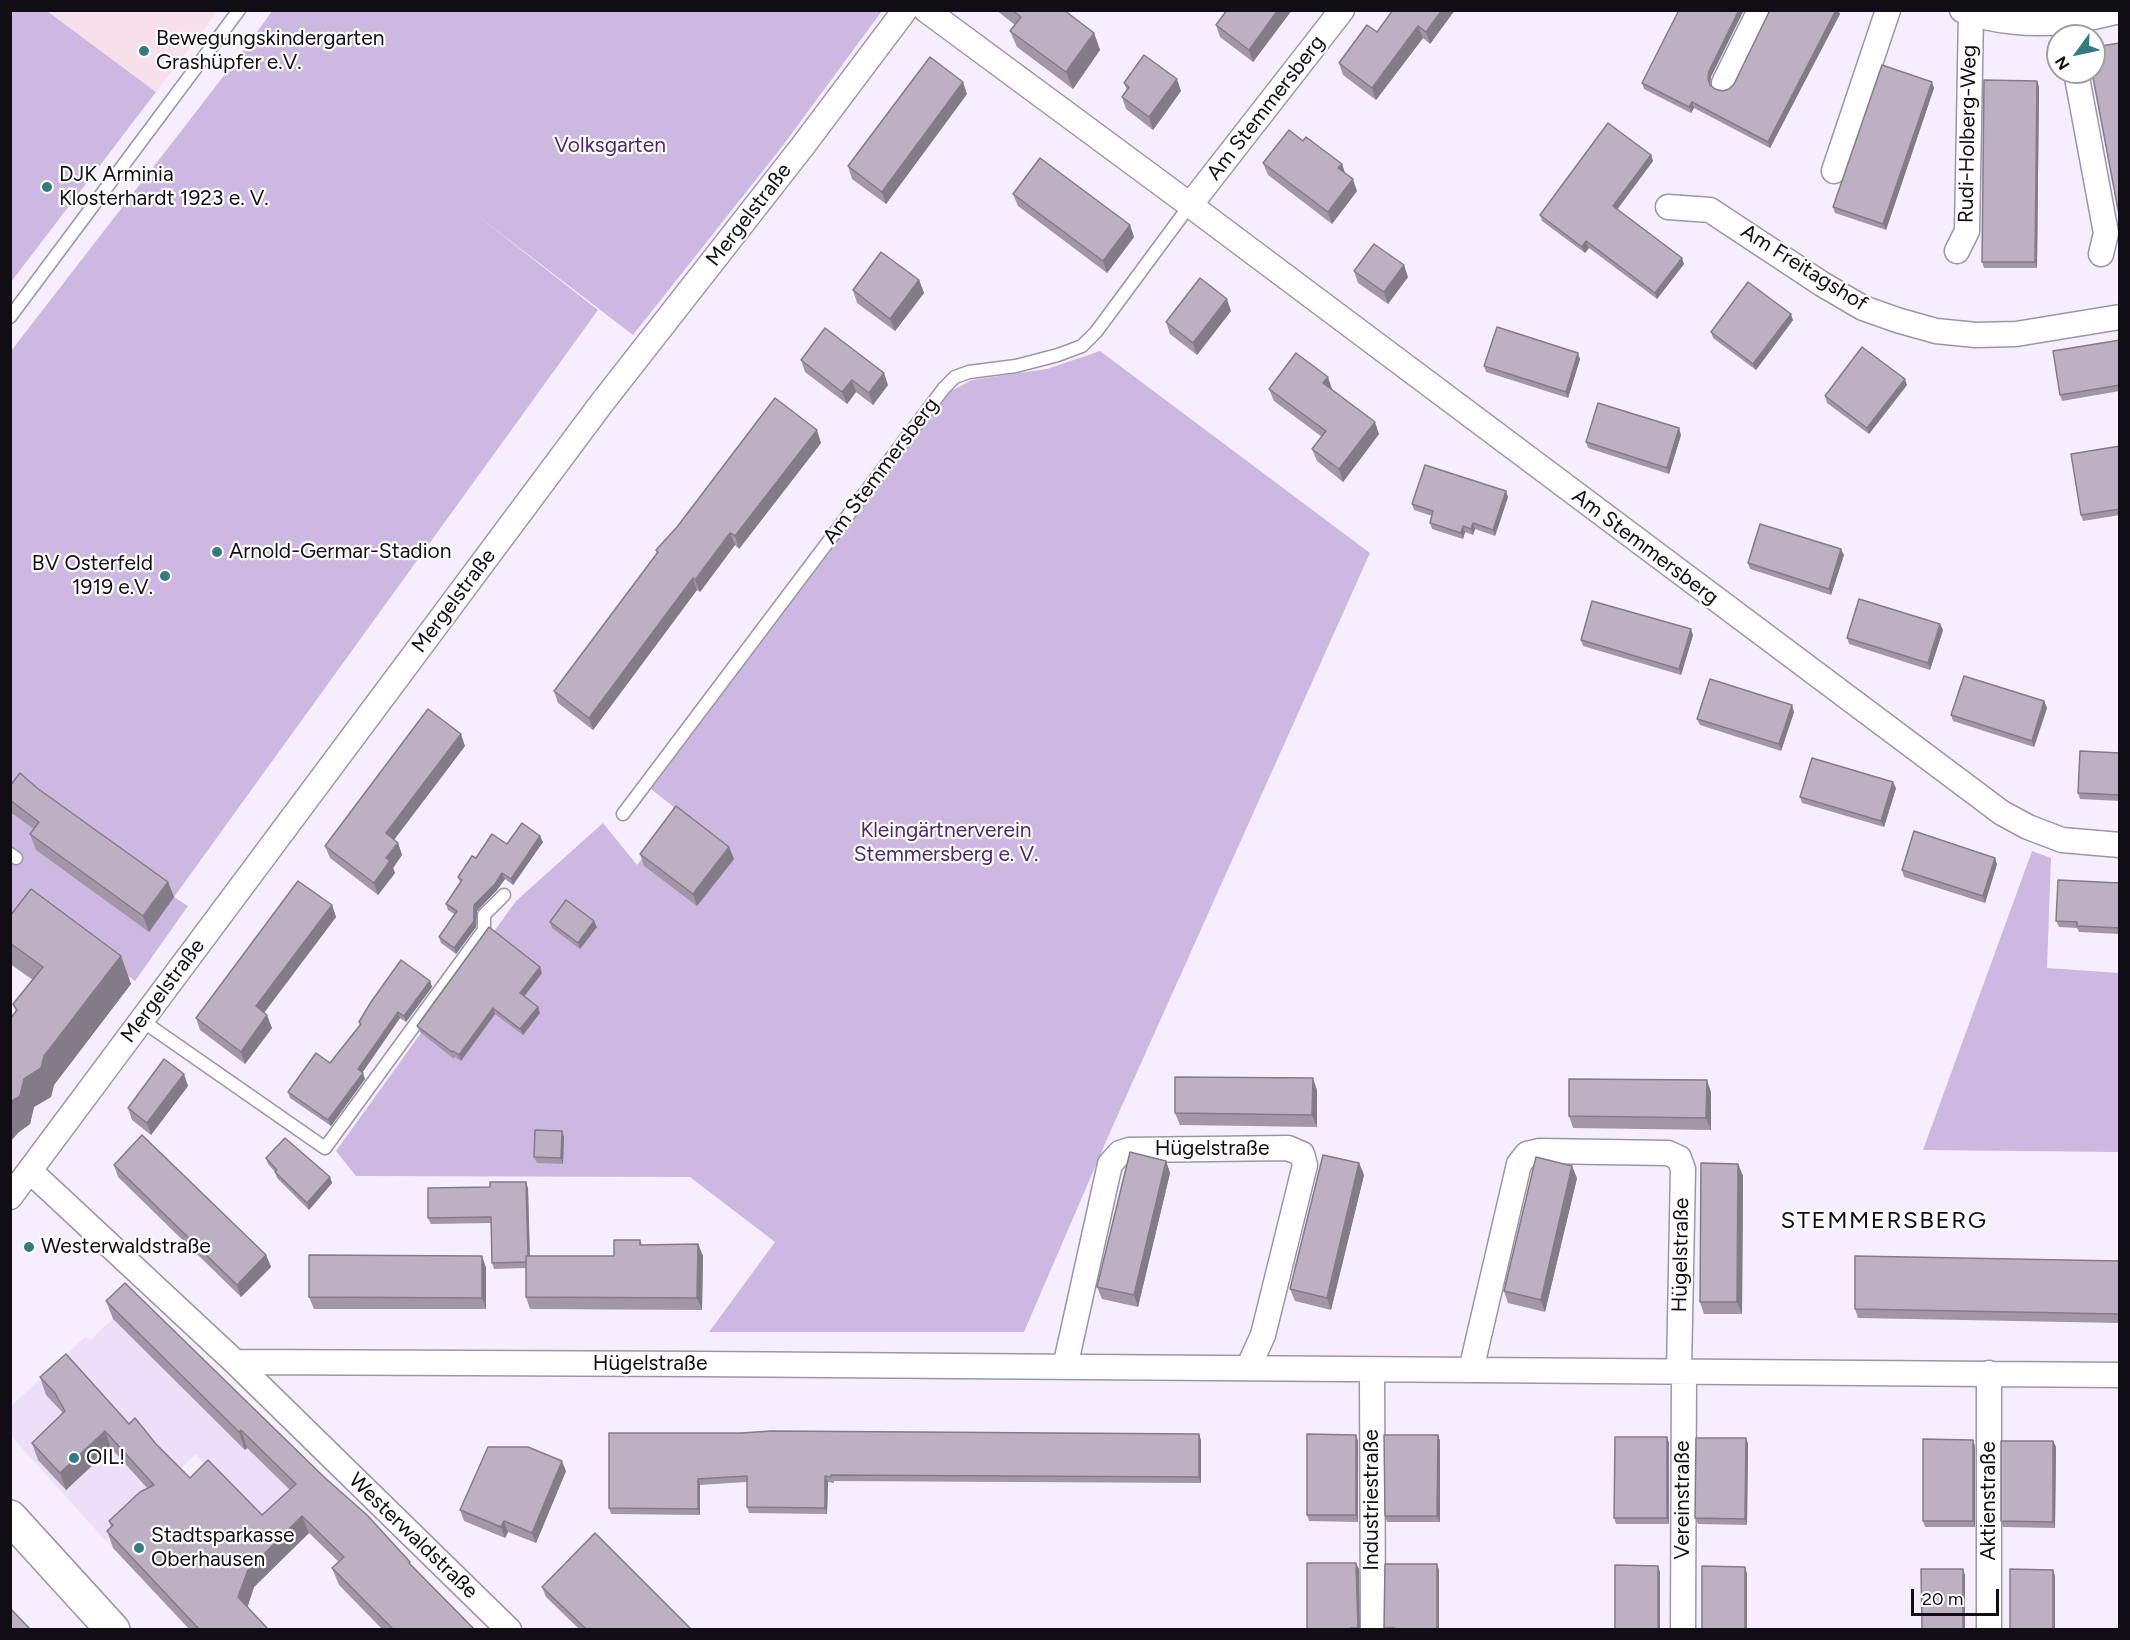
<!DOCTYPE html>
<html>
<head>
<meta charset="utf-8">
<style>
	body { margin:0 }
	#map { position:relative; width:2130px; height:1640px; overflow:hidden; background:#f6eefe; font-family:Figtree,sans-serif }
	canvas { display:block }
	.frame { position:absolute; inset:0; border:12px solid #110d14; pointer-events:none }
	.north { position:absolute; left:2046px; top:24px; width:60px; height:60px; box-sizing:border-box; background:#fff; border:2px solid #a09ea1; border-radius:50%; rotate:237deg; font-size:16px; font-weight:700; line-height:24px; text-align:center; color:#110d14 }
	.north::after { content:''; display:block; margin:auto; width:21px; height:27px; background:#327b80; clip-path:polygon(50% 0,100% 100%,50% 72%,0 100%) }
	.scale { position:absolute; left:1911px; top:1589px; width:88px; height:27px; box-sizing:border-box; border:3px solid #110d14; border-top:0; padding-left:8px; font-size:18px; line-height:21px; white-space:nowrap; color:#110d14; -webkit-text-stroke:4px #fff; paint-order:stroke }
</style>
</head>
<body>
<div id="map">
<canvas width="2130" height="1640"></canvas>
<div class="frame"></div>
<div class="north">N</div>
<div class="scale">20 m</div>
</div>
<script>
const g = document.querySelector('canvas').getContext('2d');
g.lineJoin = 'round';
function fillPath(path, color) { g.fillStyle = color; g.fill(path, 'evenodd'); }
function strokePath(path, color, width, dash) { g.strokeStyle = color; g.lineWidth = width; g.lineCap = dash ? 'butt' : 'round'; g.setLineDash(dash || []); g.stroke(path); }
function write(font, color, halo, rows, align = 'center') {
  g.font = font + ' Figtree,sans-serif'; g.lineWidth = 4.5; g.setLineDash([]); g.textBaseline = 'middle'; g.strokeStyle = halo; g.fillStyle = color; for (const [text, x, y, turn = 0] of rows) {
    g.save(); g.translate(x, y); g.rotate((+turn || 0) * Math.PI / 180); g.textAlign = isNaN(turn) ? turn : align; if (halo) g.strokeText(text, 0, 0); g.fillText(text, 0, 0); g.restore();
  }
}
const built = new Path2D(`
	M113,1319L245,1449L247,1448L302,1502L269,1533L214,1477L196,1454L106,1541L11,1436L10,1407L86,1336L90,1340Z`);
const education = new Path2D(`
	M47,11H218L156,92Z`);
const green = new Path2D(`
	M11,10L47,11L156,92L11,282Z
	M272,11H882L781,148L633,335L474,213L598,310L174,897L188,906L135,981L46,911L11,959V351L250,42Z
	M1100,351L1370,553L1111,1130L1024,1332H709L775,1242L690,1177L356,1176L336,1151L516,901L603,823L637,865L680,812L651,789L951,391L972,380L1047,369Z
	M2032,851L2051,858L2047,968L2119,973V1152L1923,1150Z`);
const lane = new Path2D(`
	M10,317L239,10
	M623,814L944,388L955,377L969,372L1016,366L1058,355L1082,346L1096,332L1190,205
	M10,854L16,858
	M141,1020L325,1148L484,930V915L504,895`);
const street = new Path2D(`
	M926,10L1190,205L2002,813L2028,827L2062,840L2120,845
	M1962,10C1993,22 2031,25 2064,22C2083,21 2101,15 2120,11
	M2076,72L2106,233L2101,254
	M1724,83L1760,10
	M1834,171L1888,10
	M1190,205L1342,10
	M1668,207L1710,210L1822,284L1863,308L1897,320L1936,331L1976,335L2016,334L2120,317
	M1957,251L1967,231L1971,14
	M30,1171L235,1362L509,1630
	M10,1197L601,404L802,147L905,10
	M235,1362L700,1364L2120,1375
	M1065,1367L1110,1164L1120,1153L1129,1150L1288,1148L1302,1154L1305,1165L1263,1335L1248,1368
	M1372,1370L1373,1630
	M1471,1370L1519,1164L1527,1154L1540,1151L1668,1153L1679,1158L1683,1169L1679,1371
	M1989,1373V1630
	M1683,1630L1684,1371`);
const secondary = new Path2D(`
	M10,1517L113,1630`);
const wall = new Path2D(`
	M996,10H1064L1094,33L1100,50L1073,89L1017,47L1010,31L1015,25Z
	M1227,10H1292L1253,62L1220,37L1216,25Z
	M1455,10L1430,44L1423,38L1376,100L1343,75L1339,63L1377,32Z
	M1770,10H1838L1840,14L1770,148L1694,108L1691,113L1644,89L1642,83L1711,77L1710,84L1715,89L1723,91L1729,89L1734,84Z
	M2037,81L2039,87L2037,268H1984L1982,262Z
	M1124,83L1181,91L1153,130L1126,109L1122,97L1127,90Z
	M1934,88L1886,230L1835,213L1833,207Z
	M967,94L886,204L852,179L848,166Z
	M1303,141L1342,164L1345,173L1357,191L1332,224L1268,175L1263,163Z
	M1651,155L1653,161L1617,210L1684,264L1657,299L1589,248L1585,253L1542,221L1540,215Z
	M1013,194L1130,225L1134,237L1107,273L1018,206Z
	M1354,271L1408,277L1388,304L1358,283Z
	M919,280L924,293L895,331L857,303L853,290Z
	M1231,311L1197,355L1170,334L1166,322Z
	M1793,320L1756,370L1713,338L1711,332Z
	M2120,340V391L2062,401L2060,395Z
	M1580,359L1568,398L1486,372L1484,366Z
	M801,360L888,385L873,405L856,392L847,404L805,372Z
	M1907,385L1869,434L1827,403L1825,396Z
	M1269,389H1332L1379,434L1343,482L1317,461L1312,449L1322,437L1274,401Z
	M1681,435L1669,474L1588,448L1586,442Z
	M821,443L739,549L735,545L700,592L697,590L593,730L558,703L554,691L657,554L656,550Z
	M2120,446V515L2083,521L2081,515Z
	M1506,491L1508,497L1495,536L1475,529L1473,535L1465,532L1463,539L1432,529L1430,523L1432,516L1414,510L1412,504Z
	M1844,555L1831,595L1750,569L1748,563Z
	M1940,624L1943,630L1930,670L1849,644L1847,638Z
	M1693,635L1681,675L1583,646L1581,640Z
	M2044,701L2047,708L2034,747L1953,721L1951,715Z
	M1794,712L1781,751L1700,725L1697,719Z
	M465,746L394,840L398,843L402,855L393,868L395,873L378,895L330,858L325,846Z
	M2120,753V801L2080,799L2078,793Z
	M10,786L168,882L174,897L149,932L36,850L30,834L34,829L10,812Z
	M1896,788L1884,827L1802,803L1800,797Z
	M543,842L513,885L505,879L497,890L477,911L476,927L456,954L441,943L439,937L454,914L448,910L446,904L460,882L458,877L476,858L507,844Z
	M729,847L734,859L697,906L644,866L640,854Z
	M1997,864L1985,903L1904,877L1902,870Z
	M2120,883V934L2079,932L2077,928L2059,927L2056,921Z
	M332,905L336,917L264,1013L272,1028L245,1064L200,1030L196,1018Z
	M10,916L121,956L131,984L54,1085L51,1097L34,1107L30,1124L19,1132L16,1012L13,1004L33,980L10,964Z
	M594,921L597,927L580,949L552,928L550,922Z
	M542,973L524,997L538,1007L540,1013L523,1035L495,1014L461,1061L455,1057L454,1059L420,1032L417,1026Z
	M430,981L432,987L406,1022L400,1018L362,1073L365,1079L331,1126L290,1098L288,1092L330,1063L360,1025L359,1022Z
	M188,1086L151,1135L132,1120L128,1108Z
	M1317,1090V1127L1180,1125L1175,1113Z
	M1711,1092V1130L1573,1128L1569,1116Z
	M564,1137L563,1164L537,1163L534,1157Z
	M266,1158L330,1177L332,1183L309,1210L277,1178L275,1172L268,1164Z
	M1166,1161L1170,1173L1138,1307L1102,1299L1097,1287Z
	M1359,1163L1364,1175L1331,1310L1295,1301L1290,1289Z
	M1738,1164L1743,1176L1742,1314H1704L1700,1302Z
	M114,1165L266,1255L271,1267L241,1297L118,1177Z
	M1577,1178L1545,1312L1508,1303L1504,1291Z
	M528,1188L530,1256H614L640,1240L642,1245L698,1244L703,1256L702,1310L530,1309L526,1297V1268L494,1269L492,1263L491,1223L431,1224L428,1218Z
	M482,1256L486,1268V1309H314L309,1297Z
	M2120,1261V1323L1858,1318L1855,1309Z
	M106,1301L412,1566L474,1629H382L339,1585L332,1568L339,1562L309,1533L254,1587L247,1607L268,1629H189L113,1548L107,1531L111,1527L109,1521L148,1489L111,1448L66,1490L38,1460L32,1443L63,1413L46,1395L40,1377L129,1424L156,1444L190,1478L262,1515L290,1490L247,1448L245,1450L113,1319Z
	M609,1433L1201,1440V1483L834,1481V1483L828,1482L827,1514L749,1513L747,1507V1482L700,1485V1515L611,1514L609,1508Z
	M1438,1435L1440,1441V1522H1387L1385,1516Z
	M1667,1437L1669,1443V1524H1616L1614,1518Z
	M1746,1438L1748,1444L1747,1525L1698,1524L1695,1518Z
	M1358,1441V1522L1309,1521L1307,1515Z
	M2053,1441L2056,1447L2055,1528L2003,1527L2001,1521Z
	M1975,1446V1527H1925L1923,1521Z
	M566,1471L536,1543L508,1532L505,1538L464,1521L460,1510Z
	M542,1587L691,1629H579L546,1597Z`);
const shadedWall = new Path2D(`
	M1278,10H1292L1253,62L1249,50Z
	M1442,10H1455L1430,44L1426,32Z
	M1739,10H1744L1711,77L1710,85L1708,78L1709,71Z
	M1836,10H1838L1840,14L1770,148L1768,142Z
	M1418,26L1423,38L1376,100L1372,88Z
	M1094,33L1100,50L1073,89L1066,72Z
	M1177,79L1181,91L1153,130L1149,117Z
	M2037,81L2039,87L2037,268L2035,262Z
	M963,82L967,94L886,204L882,192Z
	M1932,82L1934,88L1886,230L1883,224Z
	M1692,102L1694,108L1691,113L1689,107Z
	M1651,155L1653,161L1615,212L1613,206Z
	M1342,164L1346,176L1338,168Z
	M1353,179L1357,191L1332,224L1328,212Z
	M1130,225L1134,237L1107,273L1103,261Z
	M1586,241L1589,248L1585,253L1582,247Z
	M1682,258L1684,264L1657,299L1655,293Z
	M1404,265L1408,277L1388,304L1384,292Z
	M919,280L924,293L895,331L890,319Z
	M1227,299L1231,311L1197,355L1193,343Z
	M1791,314L1793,320L1756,370L1753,364Z
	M1578,353L1580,359L1568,398L1566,392Z
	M884,373L888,385L873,405L869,393Z
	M1328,377L1332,389L1328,395L1323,383Z
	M1905,379L1907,385L1869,434L1867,428Z
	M852,380L856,392L847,404L842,392Z
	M1375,422L1379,434L1343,482L1339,469Z
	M1679,428L1681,435L1669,474L1667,468Z
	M817,430L821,443L739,549L735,536Z
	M1506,491L1508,497L1495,536L1493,530Z
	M1473,523L1475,529L1473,535L1471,529Z
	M1463,526L1465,532L1463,539L1461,533Z
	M730,533L735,545L700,592L695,580Z
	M1841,549L1844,555L1831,595L1829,589Z
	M693,578L697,590L593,730L589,718Z
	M1940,624L1943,630L1930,670L1928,663Z
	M1691,629L1693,635L1681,675L1679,669Z
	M2044,701L2047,708L2034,747L2032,741Z
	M1792,705L1794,712L1781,751L1779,744Z
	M461,734L465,746L390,845L386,833Z
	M1893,782L1896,788L1884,827L1881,821Z
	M540,836L543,842L513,885L511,879Z
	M398,843L402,855L393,868L395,873L378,895L374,883L386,858Z
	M729,847L734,859L697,906L693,894Z
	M1995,858L1997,864L1985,903L1983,896Z
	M502,873L505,879L497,890L477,911L476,927L456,954L454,948L474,905Z
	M168,882L174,897L149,932L143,916Z
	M332,905L336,917L260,1018L256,1006Z
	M594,921L597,927L580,949L578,943Z
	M121,956L131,984L54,1085L51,1097L34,1107L30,1124L19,1132L10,1142V1102L24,1079L44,1056Z
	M540,967L542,973L522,999L520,993Z
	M430,981L432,987L406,1022L404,1016Z
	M538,1007L540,1013L523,1035L520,1029Z
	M493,1008L495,1014L461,1061L459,1055Z
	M398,1012L400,1018L360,1076L358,1069Z
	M267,1015L272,1028L245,1064L241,1052Z
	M363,1073L365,1079L331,1126L328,1120Z
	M184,1074L188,1086L151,1135L147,1123Z
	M1313,1078L1317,1090V1127L1312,1115Z
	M1707,1080L1711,1092V1130L1706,1118Z
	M562,1131L564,1137L563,1164L561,1158Z
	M1166,1161L1170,1173L1138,1307L1134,1295Z
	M1359,1163L1364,1175L1331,1310L1327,1298Z
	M1738,1164L1743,1176L1742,1314L1737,1302Z
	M1572,1166L1577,1178L1545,1312L1541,1300Z
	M330,1177L332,1183L309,1210L307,1203Z
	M526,1182L528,1188L530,1268L528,1262Z
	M698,1244L703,1256L702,1310L697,1298Z
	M266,1255L271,1267L241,1297L237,1285Z
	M482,1256L486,1268V1309L482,1298Z
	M241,1430L247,1448L245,1450L239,1432Z
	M105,1431L111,1448L66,1490L60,1473Z
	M1199,1434L1201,1440V1483L1199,1477Z
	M1356,1435L1358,1441V1522L1356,1515Z
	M1438,1435L1440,1441V1522L1437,1516Z
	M1667,1437L1669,1443V1524L1667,1518Z
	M1746,1438L1748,1444L1747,1525L1745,1519Z
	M1973,1440L1975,1446V1527L1973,1521Z
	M2053,1441L2056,1447L2055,1528L2053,1522Z
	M562,1461L566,1471L536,1543L532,1533Z
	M825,1476L828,1482L827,1514L825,1508Z
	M698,1479L700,1485V1515L698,1509Z
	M302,1516L309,1533L254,1587L245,1615L238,1597L248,1570Z
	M504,1521L508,1532L505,1538L501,1527Z
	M1356,1563L1359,1569L1360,1629H1358V1628Z
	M1437,1564L1439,1570V1629H1437Z
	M1658,1566L1660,1572V1629H1658Z
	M1745,1567L1747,1573V1629H1745Z
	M1963,1569L1965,1575V1629H1963Z
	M2053,1570L2055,1576V1629H2053Z`);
const building = new Path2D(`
	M1012,10H1064L1094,33L1066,72L1010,31L1021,17Z
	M1227,10H1278L1249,50L1216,25Z
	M1393,10H1442L1426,32L1418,26L1372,88L1339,63L1367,25L1377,32Z
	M1679,10H1739L1709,71L1708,78L1710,85L1715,89L1723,91L1729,89L1734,84L1770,10H1836L1768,142L1692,102L1689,107L1642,83Z
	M2120,43V220L2092,72H2094V47Z
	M1144,55L1177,79L1149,117L1122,97L1129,87L1124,83Z
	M930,57L963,82L882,192L848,166Z
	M1882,65L1932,82L1883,224L1833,207Z
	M1984,80L2037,81L2035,262H1982Z
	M1608,123L1651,155L1613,206L1682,258L1655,293L1586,241L1582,247L1540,215Z
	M1289,130L1303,141L1306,137L1342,164L1338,168L1353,179L1328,212L1263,163Z
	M1040,158L1130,225L1103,261L1013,194Z
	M1374,244L1404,265L1384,292L1354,271Z
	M881,252L919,280L890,319L853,290Z
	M1200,278L1227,299L1193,343L1166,322Z
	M1748,282L1791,314L1753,364L1711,332Z
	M1497,327L1578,353L1566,392L1484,366Z
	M825,328L884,373L869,393L852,380L842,392L801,360Z
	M2120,340V385L2060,395L2053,351Z
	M1862,347L1905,379L1867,428L1825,396Z
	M1296,353L1328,377L1323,383L1375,422L1339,469L1312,449L1326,431L1269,389Z
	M775,398L817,430L735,536L730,533L695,580L693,578L589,718L554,691L658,552L656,550L677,527Z
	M1598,403L1679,428L1667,468L1586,442Z
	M2120,446V509L2081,515L2071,454Z
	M1425,465L1506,491L1493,530L1473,523L1471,529L1463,526L1461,533L1430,523L1433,511L1412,504Z
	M1760,524L1841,549L1829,589L1748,563Z
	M1859,599L1940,624L1928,663L1847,638Z
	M1592,601L1691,629L1679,669L1581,640Z
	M1964,676L2044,701L2032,741L1951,715Z
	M1710,679L1792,705L1779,744L1697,719Z
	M428,709L461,734L386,833L398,843L386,858L390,861L374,883L325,846Z
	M2080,751L2120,753V795L2078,793Z
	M1812,758L1893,782L1881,821L1800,797Z
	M20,773L37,788L168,882L143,916L30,834L39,822L10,800V786Z
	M676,806L729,847L693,894L640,854Z
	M522,823L540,836L511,879L502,873L495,884L474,905V921L454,948L439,937L457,911L446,904L462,880L458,877L472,856L476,858L492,834L507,844Z
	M1914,831L1995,858L1983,896L1902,870Z
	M2058,880L2120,883V928L2077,926V922L2056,921Z
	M298,881L332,905L256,1006L267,1015L241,1052L196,1018Z
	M31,889L121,956L44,1056L41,1068L24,1079L20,1096L10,1102V1019L17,1010L13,1004L43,967L10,943V916Z
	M566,900L594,921L578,943L550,922Z
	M489,927L540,967L520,993L538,1007L520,1029L493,1008L459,1055L453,1051L452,1052L417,1026Z
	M401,960L430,981L404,1016L398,1012L358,1069L363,1073L328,1120L288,1092L316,1053L330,1063L361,1024L359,1022L371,1002Z
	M164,1059L184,1074L147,1123L128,1108Z
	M1175,1077L1313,1078L1312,1115L1175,1113Z
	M1569,1079L1707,1080L1706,1118L1569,1116Z
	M535,1130L562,1131L561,1158L534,1157Z
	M142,1135L266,1255L237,1285L114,1165Z
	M285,1138L330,1177L307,1203L275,1172L277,1170L266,1158Z
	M1130,1152L1166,1161L1134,1295L1097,1287Z
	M1323,1155L1359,1163L1327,1298L1290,1289Z
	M1536,1157L1572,1166L1541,1300L1504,1291Z
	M1701,1163L1738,1164L1737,1302H1700Z
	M490,1182H526L528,1256H526V1262L492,1263L491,1217L428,1218V1188L490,1187Z
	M614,1240H640V1245L698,1244L697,1298L526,1297V1256H614Z
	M309,1255L482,1256V1298L309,1297Z
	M1855,1256L2120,1261V1314L1855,1309Z
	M125,1283L324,1477L367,1515L410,1562L409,1563L474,1629H393L332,1568L344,1557L302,1516L248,1570L238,1597L268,1629H199L107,1531L113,1525L109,1521L140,1492L154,1485L105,1431L60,1473L32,1443L65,1411L55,1393L40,1377L66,1354L129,1424L135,1418L156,1444L190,1478L208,1460L262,1515L296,1484L241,1430L239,1432L106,1301Z
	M771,1431L1199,1434V1477L831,1475V1477L825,1476V1508L747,1507V1476L698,1479V1509L609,1508V1433H741Z
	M1307,1434L1356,1435V1515H1307Z
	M1384,1435H1438L1437,1516H1385Z
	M1615,1437H1667V1518H1614Z
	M1696,1438H1746L1745,1519L1695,1518Z
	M1923,1439L1973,1440V1521H1923Z
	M2001,1441H2053V1522L2001,1521Z
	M488,1447H528L562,1461L532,1533L504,1521L501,1527L460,1510Z
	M595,1533L691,1629H586L542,1587Z
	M1307,1563H1356L1358,1628H1351V1629H1307Z
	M1385,1564H1437V1629H1394V1628H1384Z
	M1615,1565L1658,1566V1629H1615Z
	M1702,1566L1745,1567V1629H1702Z
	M1921,1569H1963V1629H1922Z
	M2010,1569L2053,1570V1629H2010Z
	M10,1608L30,1629H10Z`);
const markers = [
	[144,51,6,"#327b80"],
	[47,187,6,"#327b80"],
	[217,552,6,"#327b80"],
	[165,576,6,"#327b80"],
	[29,1247,6,"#327b80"],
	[74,1458,6,"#327b80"],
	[139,1548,6,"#327b80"]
];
const poiNames = [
	["Bewegungskindergarten",156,39],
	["Grashüpfer e.V.",156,63],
	["DJK Arminia",59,175],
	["Klosterhardt 1923 e. V.",59,199],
	["Arnold-Germar-Stadion",229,552],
	["BV Osterfeld",153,564,"right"],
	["1919 e.V.",153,588,"right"],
	["Westerwaldstraße",41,1247],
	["OIL!",86,1458],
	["Stadtsparkasse",151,1536],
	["Oberhausen",151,1560]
];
const streetNames = [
	["Am Stemmersberg",1266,108,-52],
	["Rudi-Holberg-Weg",1968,134,-89],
	["Mergelstraße",749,215,-52],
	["Am Freitagshof",1804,268,32],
	["Am Stemmersberg",881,471,-53],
	["Am Stemmersberg",1645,547,37],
	["Mergelstraße",454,601,-53],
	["Mergelstraße",163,991,-53],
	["Hügelstraße",1212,1149],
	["Hügelstraße",1681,1255,-89],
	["Hügelstraße",650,1364],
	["Industriestraße",1372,1500,-90],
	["Vereinstraße",1683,1500,-90],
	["Aktienstraße",1989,1501,-90],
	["Westerwaldstraße",413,1536,44]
];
const parkNames = [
	["Volksgarten",610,146],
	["Kleingärtnerverein",946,831],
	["Stemmersberg e. V.",946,855]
];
const quarterNames = [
	["STEMMERSBERG",1884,1221]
];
fillPath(built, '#eddffa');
fillPath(education, '#f8e0eb');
fillPath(green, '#cdb8e1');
strokePath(lane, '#9e94a7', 15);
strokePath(street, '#9e94a7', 27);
strokePath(secondary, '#9e94a7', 36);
strokePath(lane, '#fff', 12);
strokePath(street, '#fff', 24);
strokePath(secondary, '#fff', 33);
fillPath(wall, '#a397a7');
fillPath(shadedWall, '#847b88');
fillPath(building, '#bdb0c2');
strokePath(building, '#847b88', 1.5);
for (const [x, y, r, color] of markers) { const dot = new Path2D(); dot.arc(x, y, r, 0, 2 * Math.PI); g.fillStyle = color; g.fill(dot); strokePath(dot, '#fff', 2); }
write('21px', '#110d14', '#fff', poiNames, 'left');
write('21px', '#110d14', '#fff', streetNames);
write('21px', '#4e246b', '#fff', parkNames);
g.letterSpacing = '1.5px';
write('24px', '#110d14', '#fff', quarterNames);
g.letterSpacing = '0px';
</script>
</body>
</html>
